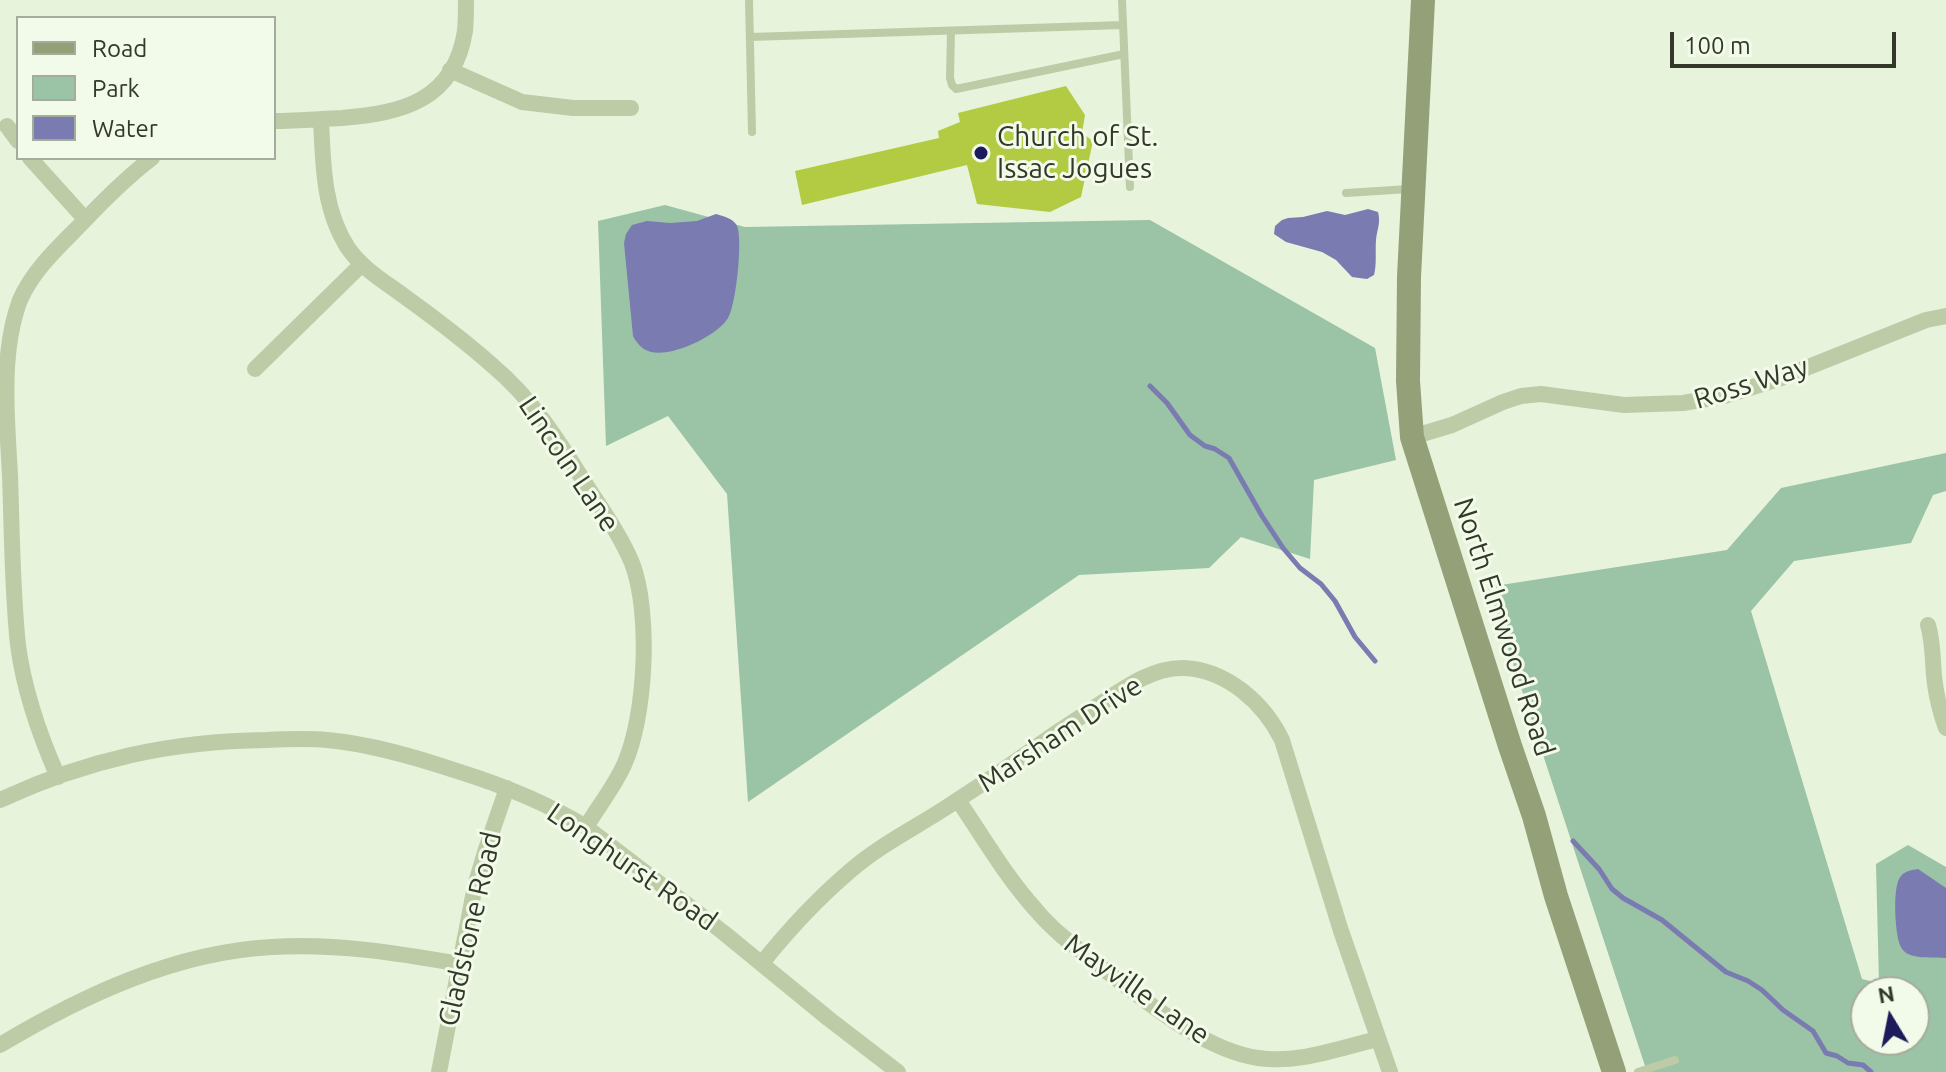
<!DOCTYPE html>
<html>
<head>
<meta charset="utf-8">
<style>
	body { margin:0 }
	#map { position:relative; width:1946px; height:1072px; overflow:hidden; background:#e8f3dc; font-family:Ubuntu,sans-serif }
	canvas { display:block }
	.legend { position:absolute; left:16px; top:16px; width:260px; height:144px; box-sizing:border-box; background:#f2fae9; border:2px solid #a6ac9c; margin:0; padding:10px 14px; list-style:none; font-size:24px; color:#343828 }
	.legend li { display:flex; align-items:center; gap:16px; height:40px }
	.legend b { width:40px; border:2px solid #a6ac9c }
	.north { position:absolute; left:1850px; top:976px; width:80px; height:80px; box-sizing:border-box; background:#f2fae9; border:2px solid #a6ac9c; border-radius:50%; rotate:350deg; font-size:22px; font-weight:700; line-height:32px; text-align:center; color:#343828 }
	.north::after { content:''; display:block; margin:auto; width:28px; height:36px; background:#1c1b5b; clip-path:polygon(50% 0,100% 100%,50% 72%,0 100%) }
	.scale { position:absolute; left:1670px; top:32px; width:226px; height:36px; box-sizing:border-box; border:4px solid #343828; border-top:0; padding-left:10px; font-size:24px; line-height:28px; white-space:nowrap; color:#343828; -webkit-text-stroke:6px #f2fae9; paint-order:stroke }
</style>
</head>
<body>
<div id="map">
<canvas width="1946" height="1072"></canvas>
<ul class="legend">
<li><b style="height:10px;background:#94a078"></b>Road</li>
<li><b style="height:22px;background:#9bc3a6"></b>Park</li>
<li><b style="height:22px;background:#797bb1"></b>Water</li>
</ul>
<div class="north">N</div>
<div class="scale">100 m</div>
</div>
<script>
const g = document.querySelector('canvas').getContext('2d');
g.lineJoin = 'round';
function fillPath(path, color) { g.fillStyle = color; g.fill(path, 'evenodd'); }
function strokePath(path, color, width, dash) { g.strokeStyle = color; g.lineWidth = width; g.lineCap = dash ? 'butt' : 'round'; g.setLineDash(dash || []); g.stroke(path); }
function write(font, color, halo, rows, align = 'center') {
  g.font = font + ' Ubuntu,sans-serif'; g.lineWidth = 6; g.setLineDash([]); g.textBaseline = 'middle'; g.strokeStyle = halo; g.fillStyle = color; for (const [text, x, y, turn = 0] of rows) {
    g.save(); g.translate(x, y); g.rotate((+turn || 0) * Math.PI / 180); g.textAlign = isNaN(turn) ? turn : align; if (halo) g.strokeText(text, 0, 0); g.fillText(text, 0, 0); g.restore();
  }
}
const green = new Path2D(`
	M665,205L745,227L1150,220L1375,348L1396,460L1314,480L1310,559L1241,537L1209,568L1079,575L748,802L727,494L668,416L606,446L598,221Z
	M1946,453V491L1933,495L1911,543L1794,561L1751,611L1862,979L1879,983L1876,864L1908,845L1946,867V1072H1647L1488,587L1727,550L1781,488ZM1866,992H1914V1040H1866Z`);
const water = new Path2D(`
	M1368,209L1378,212C1381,223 1377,229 1376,240C1375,251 1377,263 1374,275L1367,279L1352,277L1336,260L1322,252L1286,242L1274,234L1275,226L1282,220L1288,218L1303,217L1327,211L1345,215Z
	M716,214C725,217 733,218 737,226C743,239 736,306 728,318C717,336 673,357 651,352C643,350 637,344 633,336L624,243L626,234L632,225L647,221L670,223L697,221Z
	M1918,869L1946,888V958C1935,957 1918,959 1908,954C1904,952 1901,948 1900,945C1895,933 1892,885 1901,876C1905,871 1912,870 1918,869Z`);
const stream = new Path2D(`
	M1150,386L1167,403L1190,435L1205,446L1215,449L1229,458L1262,516L1283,548L1300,568L1321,584L1335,601L1355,637L1375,661
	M1573,841L1599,869L1612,889L1623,898L1662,920L1726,972L1748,981L1762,990L1783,1010L1813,1031L1826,1053L1837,1056L1848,1063L1863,1065L1871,1072`);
const building = new Path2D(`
	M1066,86L1085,115L1082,133L1093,141L1081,197L1050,212L977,204L967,165L802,205L795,171L939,138L938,131L960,122L958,113Z`);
const lane = new Path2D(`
	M749,0L752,132
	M1122,0L1130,187
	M951,31L950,78L952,85L956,89L1124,54
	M750,37L1123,25
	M1346,193L1409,189
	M1638,1072L1675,1060`);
const street = new Path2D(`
	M450,70L522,102L573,108H631
	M321,119C323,163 323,210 348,248C363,270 387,283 408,299C437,320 466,342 493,366C531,398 557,438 583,480C600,507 620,534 632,563C651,612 646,717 624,765C614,787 598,807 586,827
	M274,121C297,121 319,119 342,118C402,113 454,101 465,31C466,21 466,10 466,0
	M7,126L18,141
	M30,158L85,219
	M255,369L362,264
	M1412,437L1452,425L1503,402L1521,396L1541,394L1624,405L1683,403L1724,396L1781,378L1926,320L1946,316
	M1928,625C1934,645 1932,664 1935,684C1937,699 1941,714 1946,728
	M58,777C39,734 24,691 18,645C12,589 12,531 10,475C7,418 0,353 20,300C34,268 61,245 85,220C106,198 127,177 152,158
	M0,800C86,760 171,741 266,740C286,739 307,738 327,740C371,744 415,757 457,771C502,785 545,802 586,827L724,933L829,1019L898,1072
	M958,800C983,837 1006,877 1036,910C1056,934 1081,951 1105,970C1147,1002 1204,1050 1258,1058C1299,1064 1339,1048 1378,1039
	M762,963C790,928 816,900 850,871C882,843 921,825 956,801C976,788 996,775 1016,761C1041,743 1066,726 1091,710C1119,692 1150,667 1184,668C1227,670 1264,703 1282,740L1341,931L1390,1072
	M0,1045C82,996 175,952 272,947C336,943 397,953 460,964
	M439,1072L475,886L486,849L507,788`);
const secondary = new Path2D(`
	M1423,0L1409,277L1408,381L1412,437L1510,746L1534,816L1556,896L1614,1072`);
const markers = [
	[981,153,8,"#1c1b5b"]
];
const poiNames = [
	["Church of St.",997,137],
	["Issac Jogues",997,169]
];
const streetNames = [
	["Ross Way",1751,383,-17],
	["Lincoln Lane",569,464,56],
	["North Elmwood Road",1504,627,72],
	["Marsham Drive",1060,734,-33],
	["Longhurst Road",632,867,35],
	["Gladstone Road",470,929,-77],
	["Mayville Lane",1137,989,35]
];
fillPath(green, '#9bc3a6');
fillPath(water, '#797bb1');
strokePath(stream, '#797bb1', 5);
fillPath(building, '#b2cb42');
strokePath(lane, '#bdcca7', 8);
strokePath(street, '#bdcca7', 16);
strokePath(secondary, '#94a078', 24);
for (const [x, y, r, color] of markers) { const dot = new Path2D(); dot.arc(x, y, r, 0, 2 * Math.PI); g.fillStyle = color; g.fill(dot); strokePath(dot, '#f2fae9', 3); }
write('28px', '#343828', '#f2fae9', poiNames, 'left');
write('28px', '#343828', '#f2fae9', streetNames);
</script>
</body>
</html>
